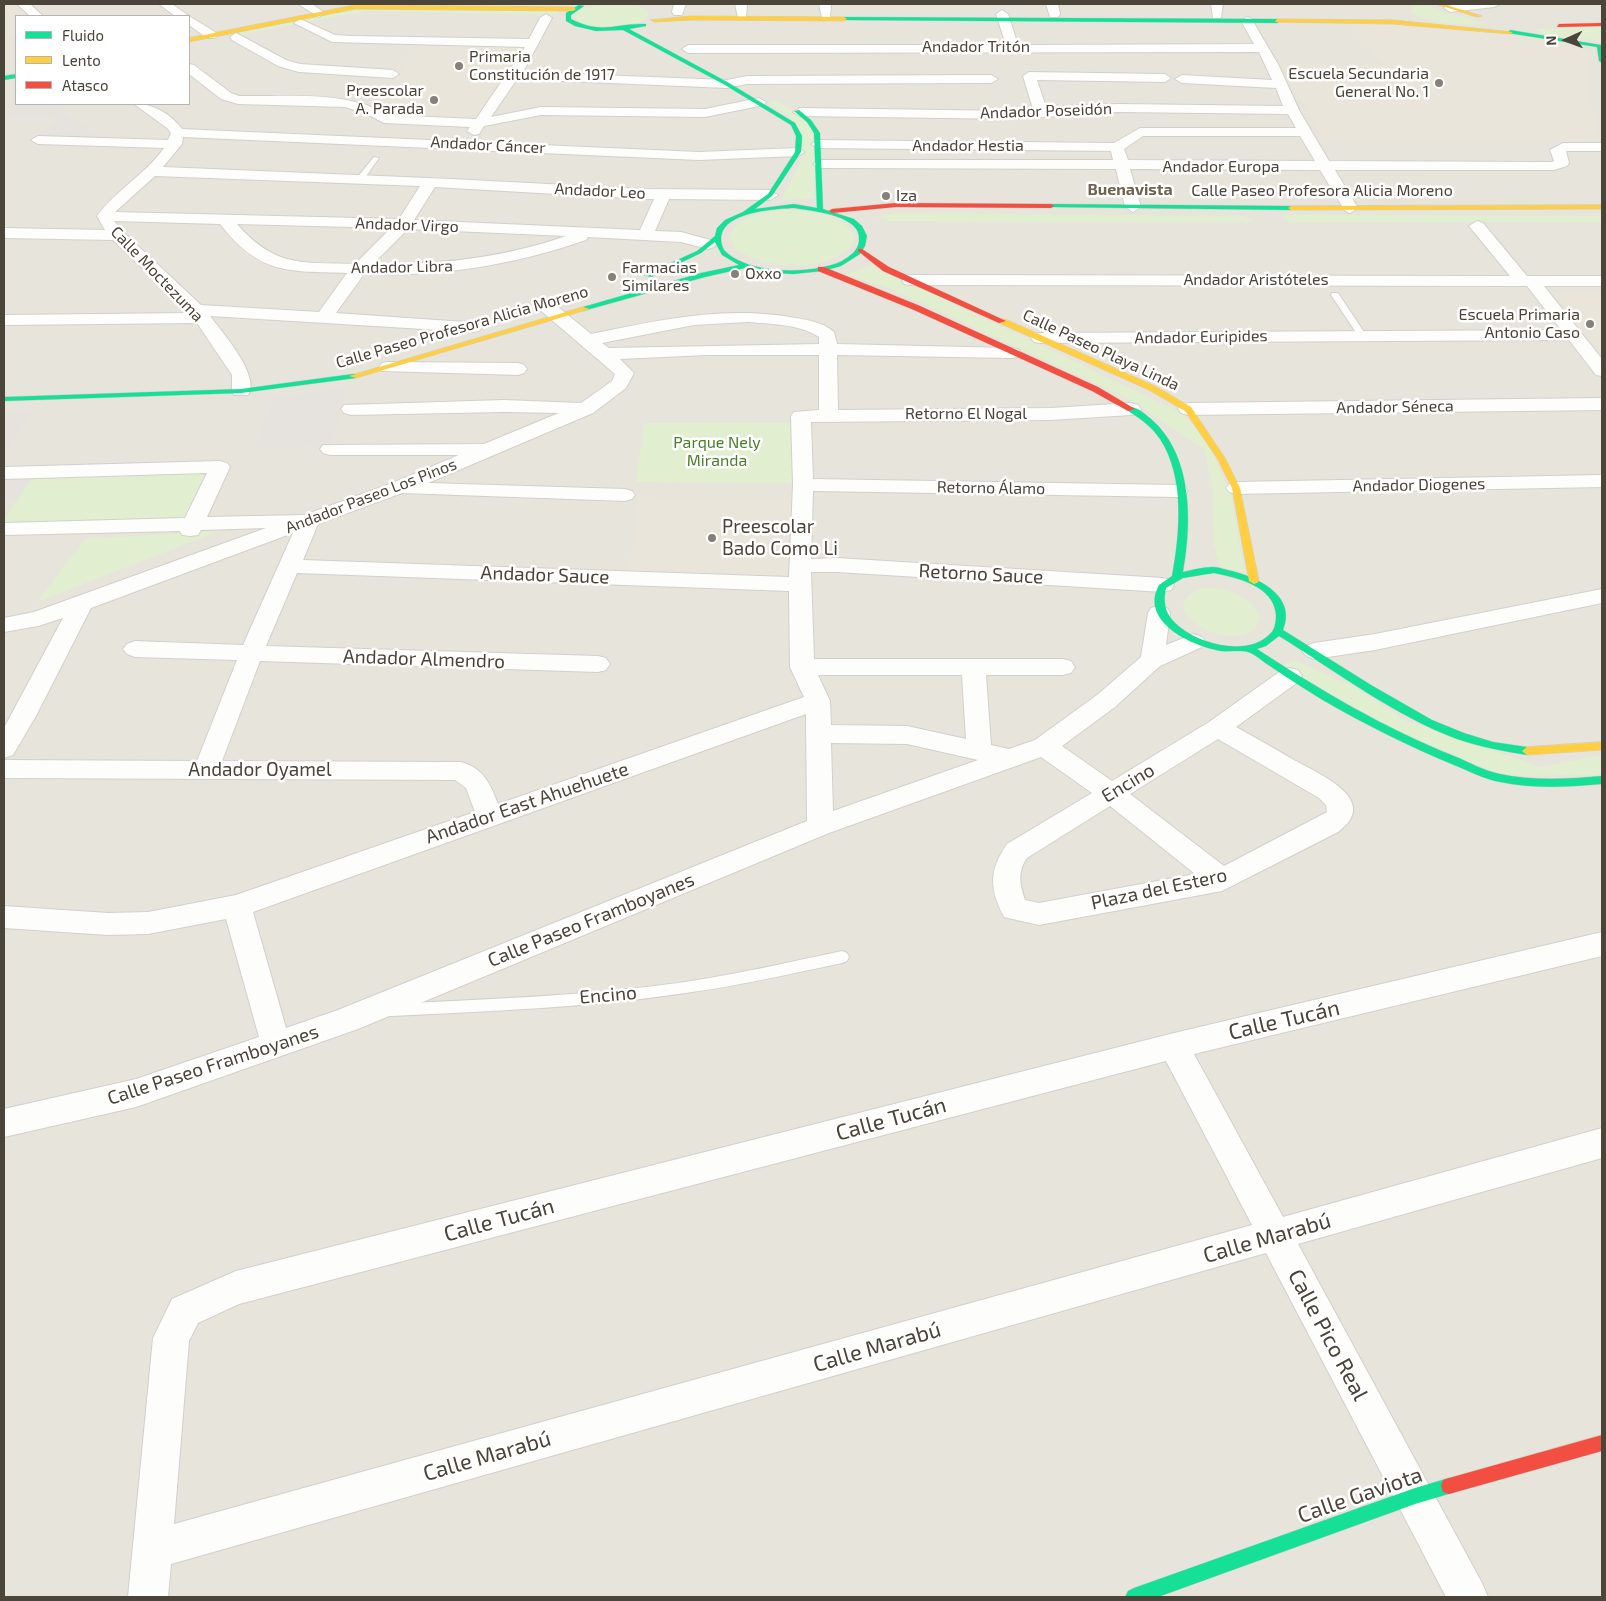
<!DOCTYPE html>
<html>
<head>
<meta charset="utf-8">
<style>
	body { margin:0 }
	#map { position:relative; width:1606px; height:1601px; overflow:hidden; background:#f4f2ee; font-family:"Exo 2",sans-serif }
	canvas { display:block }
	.frame { position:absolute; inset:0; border:5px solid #4b4439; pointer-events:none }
	.legend { position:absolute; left:15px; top:15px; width:175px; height:90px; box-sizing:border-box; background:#fff; border:1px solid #b7b4b0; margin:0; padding:6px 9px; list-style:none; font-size:15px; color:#4b4439 }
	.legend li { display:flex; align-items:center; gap:10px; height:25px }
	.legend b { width:25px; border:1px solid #b7b4b0 }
	.north { position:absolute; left:1541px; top:15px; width:50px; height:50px; -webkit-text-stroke:4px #fff; paint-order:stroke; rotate:268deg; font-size:14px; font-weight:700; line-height:20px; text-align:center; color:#4b4439 }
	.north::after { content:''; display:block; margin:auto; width:18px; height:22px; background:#4b4439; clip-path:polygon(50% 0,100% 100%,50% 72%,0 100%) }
</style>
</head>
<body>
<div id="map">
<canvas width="1606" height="1601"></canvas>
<div class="frame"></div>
<ul class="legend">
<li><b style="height:6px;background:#16e098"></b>Fluido</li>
<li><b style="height:6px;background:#ffcf43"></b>Lento</li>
<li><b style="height:6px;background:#f24e42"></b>Atasco</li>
</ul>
<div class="north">N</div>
</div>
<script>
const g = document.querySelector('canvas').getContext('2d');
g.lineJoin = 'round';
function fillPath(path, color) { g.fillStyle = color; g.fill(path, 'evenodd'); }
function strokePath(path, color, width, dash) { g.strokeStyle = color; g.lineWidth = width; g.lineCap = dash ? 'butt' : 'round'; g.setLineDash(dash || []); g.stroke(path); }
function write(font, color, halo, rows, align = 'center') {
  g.font = font + ' "Exo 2",sans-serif'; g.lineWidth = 5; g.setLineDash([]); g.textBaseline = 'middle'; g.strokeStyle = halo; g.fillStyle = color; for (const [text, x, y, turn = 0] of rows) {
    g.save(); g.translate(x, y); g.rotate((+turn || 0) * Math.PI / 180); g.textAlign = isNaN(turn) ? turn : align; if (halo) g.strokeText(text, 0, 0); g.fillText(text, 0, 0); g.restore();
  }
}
const residential = new Path2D(`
	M4,4H1602V1597H4ZM16,16H189V104H16Z`);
const education = new Path2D(`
	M12,4L26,16H16V36L4,39V5Z
	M1348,23H1387L1563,40L1584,48L1590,53V100L1600,141L1325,139L1277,64L1384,65Z
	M422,42L529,45L479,120L391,118L371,107Z
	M1553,293H1602V355Z
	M640,497L793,500L788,583L628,575Z`);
const green = new Path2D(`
	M601,4C614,4 642,0 649,14C642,31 586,31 575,18L576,14L582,9Z
	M1419,5L1429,6L1484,24C1462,26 1428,24 1410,12L1412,7Z
	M360,9L558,11L557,15L367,11L232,36L226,33Z
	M1602,27V41L1546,35L1536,29Z
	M775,100L801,115L816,135L814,199L781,200L805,153L789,116L768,103Z
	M786,210C805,211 856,214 854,242C832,275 762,270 734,248L730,235C740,214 765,213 786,210Z
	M896,213L1245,216L1251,220L1249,222L889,221L876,216Z
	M1284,214L1602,216V222H1289L1282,217Z
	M873,265L1180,412L1206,438L1231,495L1245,573L1220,567L1214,545L1213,491L1204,449L1123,396L889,288L845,275Z
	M644,423H793L794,483L636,482Z
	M220,467L194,523L4,529V520L36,472Z
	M219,531L37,602L85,539Z
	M1204,588C1229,588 1247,595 1260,616C1251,667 1138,608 1204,588Z
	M1294,660L1355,687L1406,721L1541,767L1602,755V775L1504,776L1403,735L1282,666Z`);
const parking = new Path2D(`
	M20,105L64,106L66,115L91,131L114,141L37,137L59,118L4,116Z
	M346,388L331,446L255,448L274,397Z
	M32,411L4,455V412Z
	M36,472L18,499H4V473Z`);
const lane = new Path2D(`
	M374,157L379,158L362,182H356L355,180Z
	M1332,293H1338L1366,335L1365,337H1359L1331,295Z
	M842,951L847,953L849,957L847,961L842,963C790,974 738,986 685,993C588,1008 488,1011 390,1016L385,1014L383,1010L385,1006L390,1004C488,999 588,996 685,982C738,974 790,962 842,951Z`);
const street = new Path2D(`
	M17,4H30L43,16H30Z
	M159,4H172L189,16H175Z
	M298,4H312L325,13L319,17Z
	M674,4H686L682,15H674L672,12Z
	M735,4H747L746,18H738Z
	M819,4H831L830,18H822Z
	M1046,4H1058L1060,14L1058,17H1050Z
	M1211,4H1223L1221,18H1213Z
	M1458,4H1500L1494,7L1450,12L1444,8L1446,6Z
	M1002,10L1008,14L1018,45L1254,44L1241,21L1247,17L1251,18L1279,66L1299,110L1329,161L1552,162L1554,161L1550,150L1563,143H1602V151H1566L1569,163L1567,166L1554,170H1335L1358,208L1350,213L1345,211L1320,170L1130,169L1141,207L1133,212L1125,207L1116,169L820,168L813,164L820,160H1113L1111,151L818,148L811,144L818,140L1114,143L1140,128H1296L1288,114L1118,112L1015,119L800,116L793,112L800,108L1015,111L1033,109L1023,76L1029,72L1165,74L1171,78L1165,82L1037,80L1046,107L1118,104L1283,106L1276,88L1182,83L1175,79L1182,75L1272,80L1259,52L688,53L682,49L688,45H1006L996,14ZM1143,136H1300L1315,161L1128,160L1124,149Z
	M546,14L552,18L523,72L727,80L747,76L991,75L998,79L991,83L747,84L727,88L517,79L491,117L541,107L705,109L759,98L766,102L764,105L705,117L541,115L484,126L479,134L474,135L467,131L470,127L384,123L365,113L345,107L238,104L221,99L189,74V64L194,65L231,93L239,96C285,97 348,90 387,115L476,119L525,47L332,42L294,23L300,19L335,35L352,36L529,39L540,18Z
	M189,16L215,32L217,35L215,38H207L189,25Z
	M236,33L286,60L300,64L393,70L399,74L393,78L299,72L278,66L232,40L230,37Z
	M134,104C153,103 171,114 182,129L699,152L798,148L805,152L798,156L699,160L183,137L182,144L163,167L452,179L643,189L770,190L778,195L770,200L669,199L655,231L681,232L714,241L716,244L714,247L708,249L681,242L588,237L586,240C514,265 440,277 364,274L336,313L479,323L482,327L479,331L473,332L210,316C222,332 261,376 248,395H234L232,391V375L197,323L4,325V315L189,313L113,240L4,238V228L105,230L97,216C116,190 146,174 164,148L38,144L31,140L38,136L168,140L171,133L167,128ZM155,176L420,186L399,219L115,212ZM435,187L643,199H654L640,230L414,220ZM114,221L220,224C260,275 287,271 347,273L319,312L201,305L123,232ZM237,224L391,228L355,264C302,262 275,268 237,224ZM408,229L566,236C503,258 439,265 373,264Z
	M1477,221L1483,223L1527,276H1602V286H1544L1602,359V376L1596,375L1569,340L1040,343L1034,342L1031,338L1034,334L1040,333L1561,330L1527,286L910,285L904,284L902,280L904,276L910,275L1510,276L1469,226Z
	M546,301L552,302L591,334C659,320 726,305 796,318C809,320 824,323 834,332L837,344L1012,348L1018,349L1021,353L1018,357L1012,358L837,355L838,410L1051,408L1131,403L1138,405L1141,409L1138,413L1131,415L1051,420L811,422L813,479L1178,485L1185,487L1188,491L1185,495L1178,497L813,491L811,559L837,558L1163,578L1171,580L1174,585L1171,590L1163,592L837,572H811L814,659H1063L1071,661L1075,667L1071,673L1063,675H986L991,745L1009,749L1035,740L1097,695L1141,657L1148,613L1151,608L1159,606L1167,608L1170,613L1166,645L1194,634L1202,637L1206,642L1202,647L1160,666L1115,707L1062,746L1112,781L1209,722L1282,670L1290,668L1298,670L1302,676L1298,682L1236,727C1256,738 1275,749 1294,760C1319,774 1382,800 1338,832L1222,891L1039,925L1004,917C989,888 989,870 1007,844L1092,793L1041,757L829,833L358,1029L136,1107L4,1137V1109L136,1079L259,1037L226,919L148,934L108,935L4,928V906L108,913L148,912L236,895L475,812L466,788L455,780L4,778V760L197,761L237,660L135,657L127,654L123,649L127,644L135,641L243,645L293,533L91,608L37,714L13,755L4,758V728L63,618L38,626L4,632V618L34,612L266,528L201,530L198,535L190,536L182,535L180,531L4,535V523L185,518L207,473L4,479V467L220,461L227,463L230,467L207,517L304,515L390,484L459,455H330L323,453L320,449L323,445L484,444L559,413L504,412L351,415L344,413L341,409L344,405L504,400L581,403L612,381L615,374L540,310L537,306L540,302ZM748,322C770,324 800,324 819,337V344L609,348L602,343L694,325ZM707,355H819V410L794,412L791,416L793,485L789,577L303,560L318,524L402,493L625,501L632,499L635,495L632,491L625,489L428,483L593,413L626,388L634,373L620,359ZM297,573L789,591L790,667L804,697L498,804C490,783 483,768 461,762L222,761L260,661L598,672L606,670L610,664L606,658L598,656L266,646ZM818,675H962L966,739L907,726L831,725L830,701ZM806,714L807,821L338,1010L286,1028L253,912ZM1218,739L1319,798L1326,805L1327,812L1224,866L1130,794ZM831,743L907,744L978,760L833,811ZM1110,806L1195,874L1039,903L1025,900C1020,885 1017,872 1027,858Z
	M388,362L518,363L524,365L527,369L524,373L518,375L382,371L379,367L382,363Z
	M1602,398V410L1188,415L1181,413L1178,409L1181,405L1188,403Z
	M1602,475V487L1236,494L1229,492L1226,488L1229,484L1236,482Z
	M1602,589V603L1375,650L1314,659L1306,656L1302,651L1306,646L1314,643L1375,634Z
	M1602,932V956L1194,1054L1283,1217L1602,1128V1158L1298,1244L1482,1583L1488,1597H1446L1266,1253L171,1564L168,1597H128L153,1338L172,1299L236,1271L1174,1033ZM1166,1061L1252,1225L174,1524L189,1341L198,1323L239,1304Z`);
const fast = new Path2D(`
	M579,5L584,6L571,15V19C602,35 615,23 646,24V26L629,29L729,83L795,123L802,136L801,152L772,196L755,209L794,204L817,208L814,133L807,122L794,111L799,110L811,120L820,133L823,209L854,219L862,226L867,236L865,246L860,254L841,266L823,271L793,274L762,272L745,268L705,277L583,311V307L701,273L739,265L722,255L715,242L701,253L651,277L644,275L697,251L715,236L717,228L725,220L743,212L768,194L795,152L796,136L791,125L725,85L623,30L596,31L575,26L566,21V13ZM794,208C812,211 863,215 859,241C858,251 850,256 842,261C813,275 747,275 724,250C707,213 772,209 794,208Z
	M844,17L1277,19L1280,21L1277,23L842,20Z
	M1510,30L1601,45L1602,63L1599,61L1597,47L1508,33Z
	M16,74V78L4,80V76Z
	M1051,204L1291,206L1294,208L1291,210L1049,207V205Z
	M353,374H356V378L241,393L4,401V397L241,389Z
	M1128,407C1137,406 1145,414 1151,419C1193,455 1192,523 1183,572C1192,570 1203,567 1213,567C1219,567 1226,570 1232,571C1259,578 1297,596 1283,630L1371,685L1432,720L1464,733L1493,742L1527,747L1532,751L1527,755C1503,751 1480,747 1457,739C1393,715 1337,672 1279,636L1266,646L1257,649C1320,690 1384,728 1454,756C1469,762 1484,771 1500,774C1533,781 1568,779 1602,776V784C1568,787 1534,789 1500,782C1484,779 1469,771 1454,765C1408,746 1364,724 1321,699C1304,688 1287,678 1270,666C1263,662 1255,654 1248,652C1242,650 1229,652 1221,651C1192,646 1139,622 1159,585L1172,576C1180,533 1185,477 1160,439C1152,427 1140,418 1128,411ZM1214,573C1238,578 1274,586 1276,615C1276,621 1275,629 1271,633C1249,657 1203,645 1181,628C1167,617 1162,606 1166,588L1183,578Z
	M1449,1478L1455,1480L1457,1486L1455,1492L1415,1504L1158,1597H1125L1128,1591L1134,1588L1415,1488Z`);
const slow = new Path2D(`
	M1436,4H1443L1482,16L1477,17Z
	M355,5L573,7L576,9L573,11L355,9L189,42V38Z
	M691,16L844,17L847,19L844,21L691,20L654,22L651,20Z
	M1277,19L1393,20L1513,32L1510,34L1393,24L1275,22Z
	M1602,205V209L1291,210L1288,208L1291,206Z
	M583,307L590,309L356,378L349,376Z
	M999,319H1005L1155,386L1191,407L1225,458L1240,488L1259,581L1257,583L1254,584L1249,581L1232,488L1217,458L1185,411L1149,390L999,323Z
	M1602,742V750L1527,755L1522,751L1527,747Z`);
const jam = new Path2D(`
	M1559,24L1602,23V26L1557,27Z
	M896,203L1051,204L1054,206L1051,208L896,207L832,213L829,211L832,209Z
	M858,249H862L889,267L1006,321L999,323L883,271L858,251Z
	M818,267H824L920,306L1098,387L1135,409L1128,411L1092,391L914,310L818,271Z
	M1602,1435V1451L1449,1494L1443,1492L1441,1486L1443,1480L1449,1478Z`);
const markers = [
	[459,66,5,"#868178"],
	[1439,83,5,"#868178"],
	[434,100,5,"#868178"],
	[886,196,5,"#868178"],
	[735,274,5,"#868178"],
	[612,277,5,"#868178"],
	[1590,324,5,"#868178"],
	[712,538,5,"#868178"]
];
const farStreetnames = [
	["Andador Tritón",976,47],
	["Andador Poseidón",1046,111,-2],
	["Andador Cáncer",488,145,3],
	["Andador Hestia",968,146],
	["Andador Europa",1221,167],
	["Andador Leo",600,191,3],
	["Calle Paseo Profesora Alicia Moreno",1322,191],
	["Andador Virgo",407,225,2],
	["Andador Libra",402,267,-1],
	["Calle Moctezuma",157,274,46],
	["Andador Aristóteles",1256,280],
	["Calle Paseo Profesora Alicia Moreno",462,327,-16],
	["Andador Euripides",1201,337,-1],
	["Calle Paseo Playa Linda",1101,350,25],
	["Andador Séneca",1395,407,-1],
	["Retorno El Nogal",966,414],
	["Andador Diogenes",1419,485,-1],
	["Retorno Álamo",991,488,1],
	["Andador Paseo Los Pinos",371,496,-21]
];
const farPoinames = [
	["Primaria",469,57],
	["Constitución de 1917",469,75],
	["Escuela Secundaria",1429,74,"right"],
	["General No. 1",1429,92,"right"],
	["Preescolar",424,91,"right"],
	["A. Parada",424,109,"right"],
	["Iza",896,196],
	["Farmacias",622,268],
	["Similares",622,286],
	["Oxxo",745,274],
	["Escuela Primaria",1580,315,"right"],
	["Antonio Caso",1580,333,"right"]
];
const farNeighbourhoodnames = [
	["Buenavista",1130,190]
];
const farParknames = [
	["Parque Nely",717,443],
	["Miranda",717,461]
];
const poiNames = [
	["Preescolar",722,527],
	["Bado Como Li",722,549]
];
const streetNames = [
	["Retorno Sauce",981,574,3],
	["Andador Sauce",545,575,2],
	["Andador Almendro",424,659,2],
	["Andador Oyamel",260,770],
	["Encino",1128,783,-31],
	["Andador East Ahuehuete",527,803,-19],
	["Plaza del Estero",1159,889,-12],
	["Calle Paseo Framboyanes",591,920,-22],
	["Encino",608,995,-5],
	["Calle Paseo Framboyanes",213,1065,-18]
];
const nearStreetnames = [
	["Calle Tucán",1284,1020,-13],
	["Calle Tucán",891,1119,-15],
	["Calle Tucán",499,1220,-15],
	["Calle Marabú",1267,1238,-16],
	["Calle Pico Real",1328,1335,62],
	["Calle Marabú",877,1347,-16],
	["Calle Marabú",487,1456,-16],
	["Calle Gaviota",1360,1495,-19]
];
fillPath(residential, '#e7e4dc');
fillPath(education, '#eae5da');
fillPath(green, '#e1eecf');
fillPath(parking, '#e6e3df');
strokePath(lane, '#d2d0cb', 2);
strokePath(street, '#d2d0cb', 2);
strokePath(fast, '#d3cfc5', 1);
strokePath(slow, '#d3cfc5', 1);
strokePath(jam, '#d3cfc5', 1);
fillPath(lane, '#fdfdfc');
fillPath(street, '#fdfdfc');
fillPath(fast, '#16e098');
fillPath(slow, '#ffcf43');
fillPath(jam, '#f24e42');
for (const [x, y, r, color] of markers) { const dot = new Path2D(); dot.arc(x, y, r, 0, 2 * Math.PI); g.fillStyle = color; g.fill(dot); strokePath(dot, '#fff', 2); }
write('16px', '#4b4439', '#fff', farStreetnames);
write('16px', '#4b4439', '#fff', farPoinames, 'left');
write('bold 16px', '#6e6250', '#fff', farNeighbourhoodnames);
write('16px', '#4a7f2a', '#fff', farParknames);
write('19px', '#4b4439', '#fff', poiNames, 'left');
write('19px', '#4b4439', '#fff', streetNames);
write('22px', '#4b4439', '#fff', nearStreetnames);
</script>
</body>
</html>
